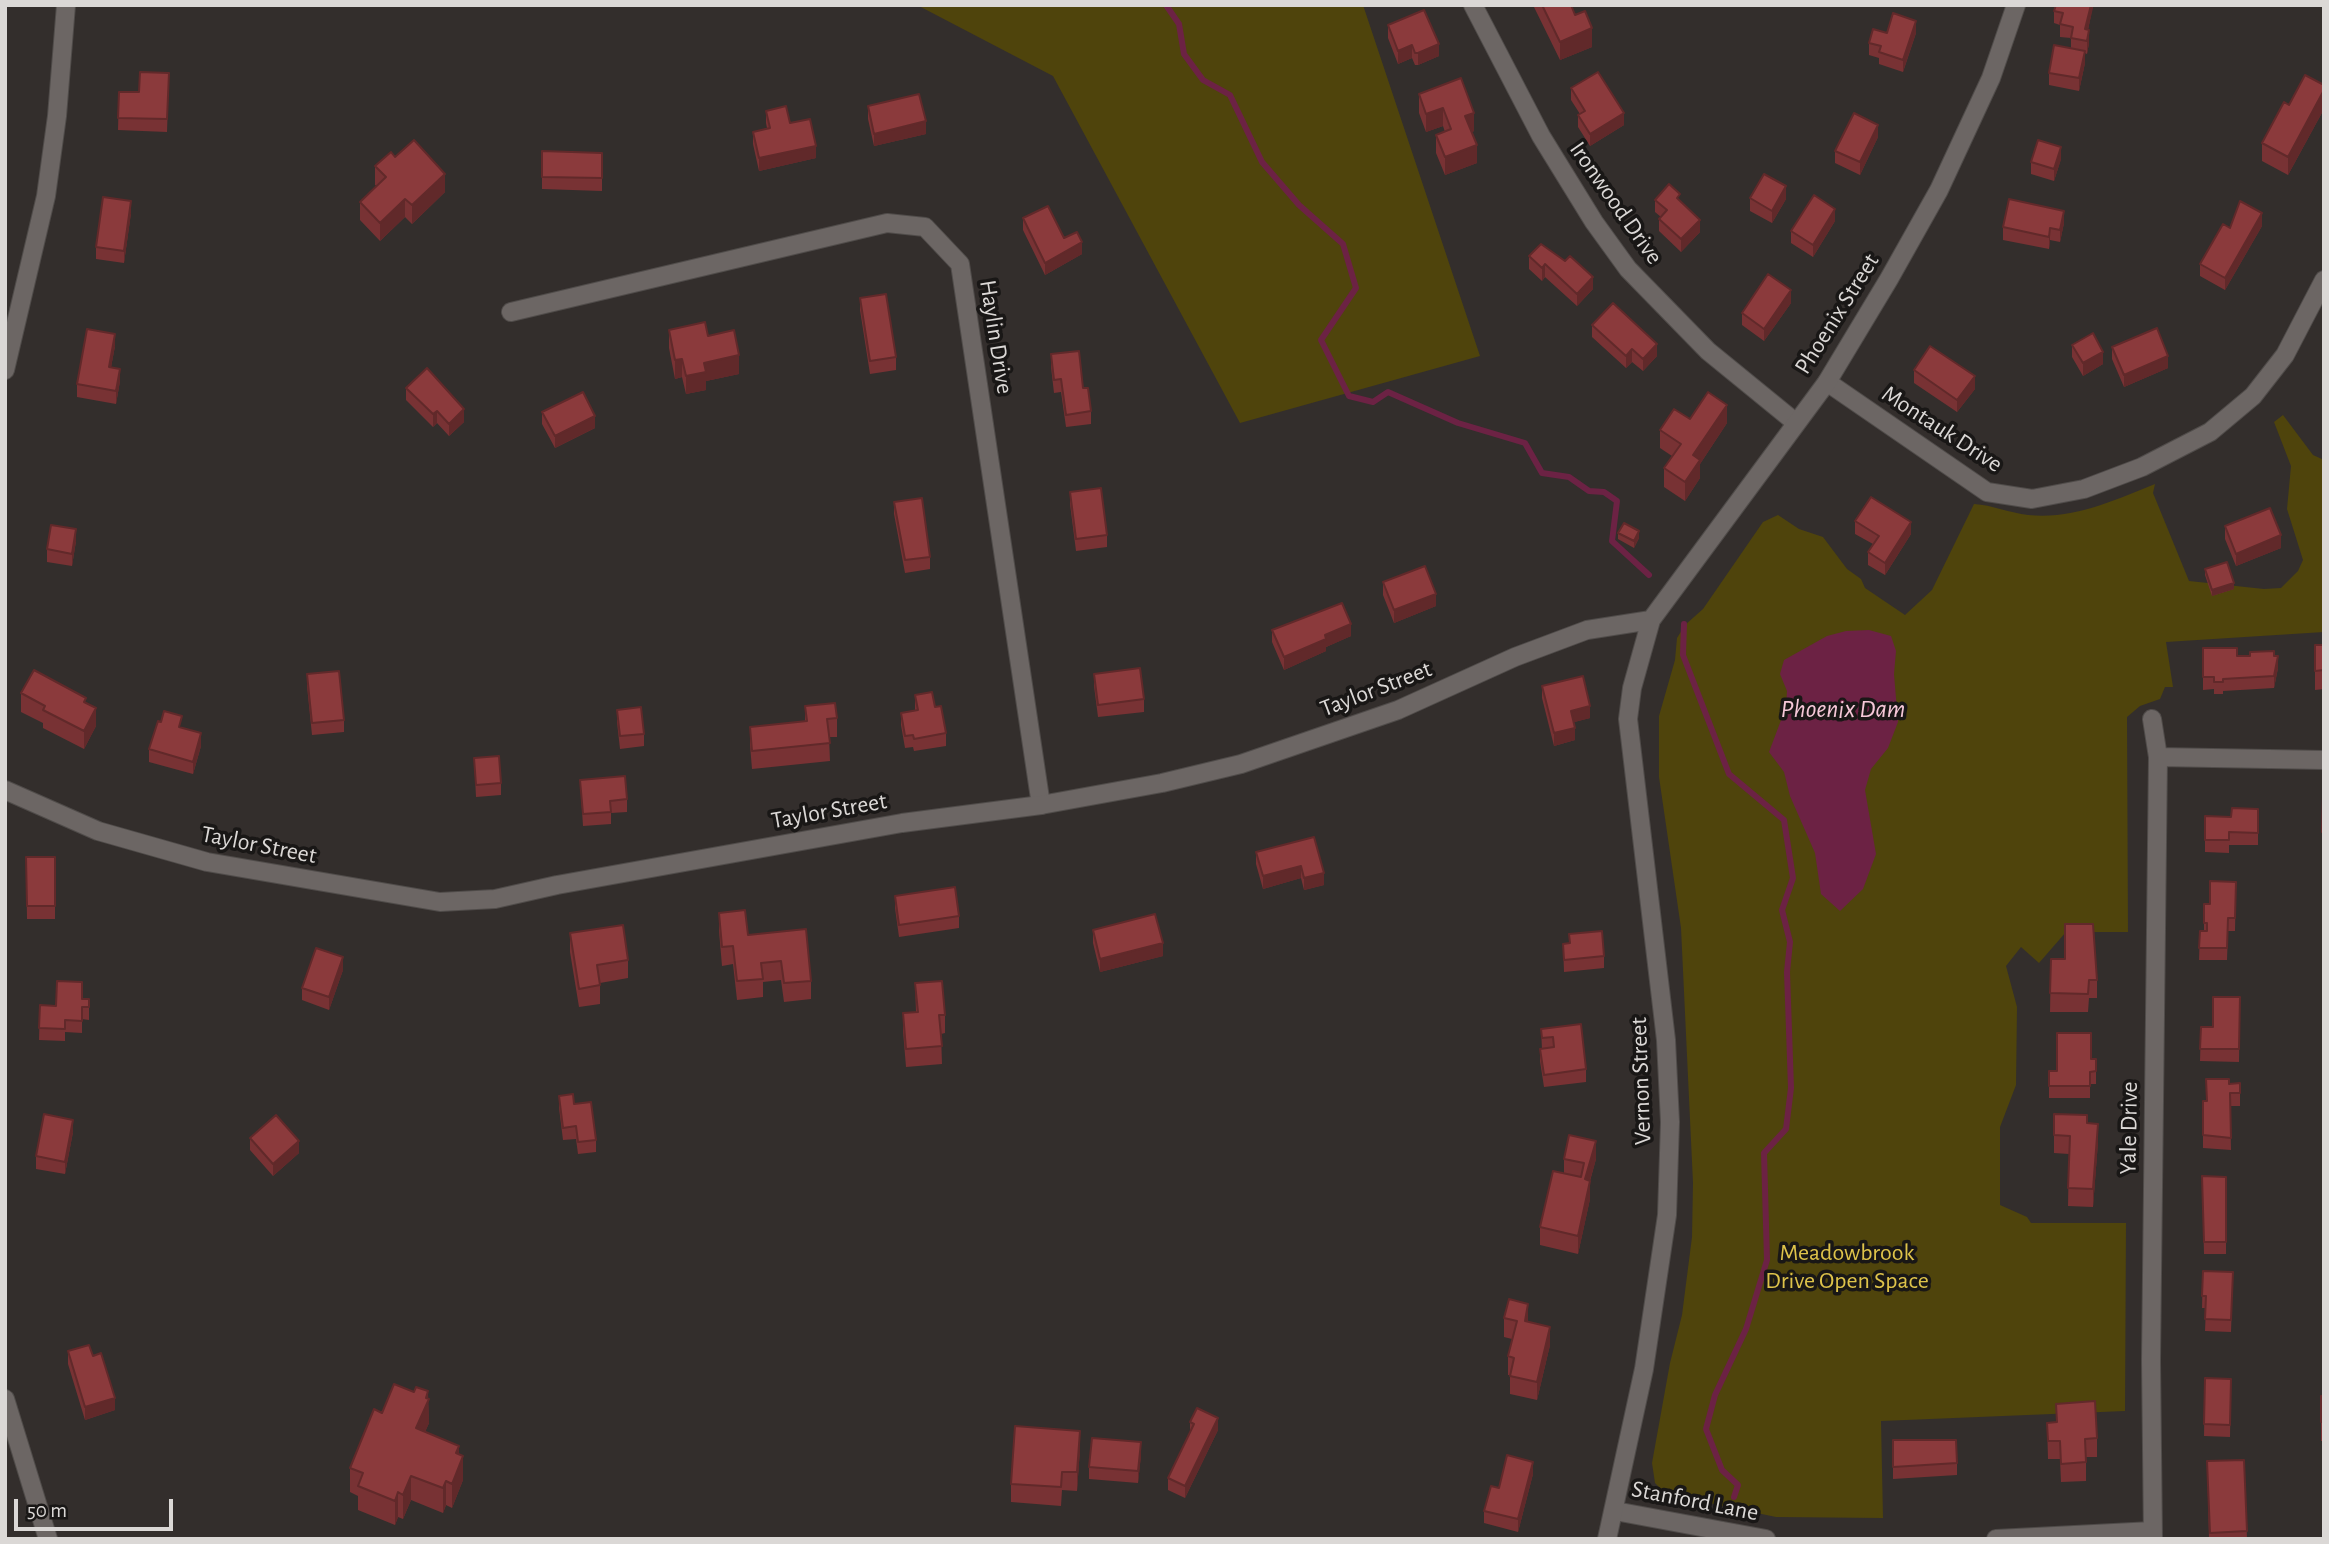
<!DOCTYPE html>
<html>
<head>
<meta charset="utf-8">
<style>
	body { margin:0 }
	#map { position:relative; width:2329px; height:1544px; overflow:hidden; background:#332e2c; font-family:"Alegreya Sans",sans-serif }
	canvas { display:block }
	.frame { position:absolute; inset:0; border:7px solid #dbd8d6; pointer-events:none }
	.scale { position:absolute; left:14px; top:1499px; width:159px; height:32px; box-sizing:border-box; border:4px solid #dbd8d6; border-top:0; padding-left:9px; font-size:21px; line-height:24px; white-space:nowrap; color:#dbd8d6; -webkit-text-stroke:5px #191716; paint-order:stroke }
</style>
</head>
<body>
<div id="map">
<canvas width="2329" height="1544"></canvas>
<div class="frame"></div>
<div class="scale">50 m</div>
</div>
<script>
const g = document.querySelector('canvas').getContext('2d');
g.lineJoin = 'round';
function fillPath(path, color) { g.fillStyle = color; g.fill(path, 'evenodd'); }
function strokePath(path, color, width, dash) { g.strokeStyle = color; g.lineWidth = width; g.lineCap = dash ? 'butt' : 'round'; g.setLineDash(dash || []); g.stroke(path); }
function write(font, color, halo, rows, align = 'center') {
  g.font = font + ' "Alegreya Sans",sans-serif'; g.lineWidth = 7; g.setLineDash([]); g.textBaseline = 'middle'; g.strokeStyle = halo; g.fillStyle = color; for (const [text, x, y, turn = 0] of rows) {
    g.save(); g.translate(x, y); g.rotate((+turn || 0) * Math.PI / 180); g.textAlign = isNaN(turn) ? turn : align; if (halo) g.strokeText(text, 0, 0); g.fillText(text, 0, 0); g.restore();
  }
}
const green = new Path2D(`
	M917,5H1363L1480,356L1240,423L1053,76Z
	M2283,415L2313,455L2324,460V632L2166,642L2173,687H2165L2160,699L2140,706L2127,717L2128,932H2066L2039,963L2021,947L2006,966L2017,1007L2016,1085L2000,1127V1205L2027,1217L2031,1223H2126L2125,1411L1881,1421L1883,1518L1776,1517L1666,1494L1655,1483L1652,1463L1670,1363L1682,1315L1692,1237L1693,1183L1681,928L1659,777V716L1675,660L1677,638L1685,625L1703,609L1763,522L1778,515L1799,529L1823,537L1847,569L1861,579L1865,588L1905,615L1932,590L1974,504C1992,505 2010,513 2028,515C2073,520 2115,500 2155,484L2153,493L2189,581L2264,589L2281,588L2298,571L2303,560L2287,509L2291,466L2274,422Z`);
const water = new Path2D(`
	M1869,630L1891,636L1896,651L1894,674L1898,722L1888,748L1871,769L1865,790L1876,854L1863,889L1840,911L1821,894L1815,853L1790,796L1784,772L1769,752L1786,707L1787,691L1780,674L1784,660L1827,636L1846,631Z`);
const stream = new Path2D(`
	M1166,5L1179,24L1184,54L1203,80L1230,95L1262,162L1299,205L1343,244L1356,288L1321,340L1349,396L1373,402L1388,392L1458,423L1525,443L1542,473L1569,477L1589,491L1604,492L1617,501L1612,541L1649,575
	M1684,624L1683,655L1729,774L1784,820L1793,878L1782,910L1790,942L1787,972L1791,1088L1786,1129L1764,1153L1767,1260L1746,1329L1715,1395L1706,1429L1722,1470L1738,1485L1734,1497`);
const street = new Path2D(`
	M1473,5L1541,136L1594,222L1628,269L1708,351L1795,422
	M511,312L887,223L925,227L960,264L1041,805
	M5,370L46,196L57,116L66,5
	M1827,382L1987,492L2032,499L2084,489L2142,467L2210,432L2253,396L2285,355L2324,280
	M2152,719L2158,757L2151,1360L2153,1539
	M2158,757L2324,760
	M1615,1511L1766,1539
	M1996,1539L2153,1531`);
const secondary = new Path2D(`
	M5,790L98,831L207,862L440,902L495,899L557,885L902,823L1041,805L1162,783L1241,764L1398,710L1515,657L1587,630L1651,620
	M5,1399L48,1539
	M1607,1539L1644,1369L1667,1215L1670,1122L1666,1040L1628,719L1632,688L1651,620L1827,382L1889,279L1939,190L1991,78L2016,5`);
const wall = new Path2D(`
	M1533,5H1572L1571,6L1575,15L1592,47L1560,60Z
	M2093,5L2088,30L2089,43L2087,54L2085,53V63L2079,91L2049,85V73L2071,48V38L2060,37V25L2054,23V11Z
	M1388,25L1439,56L1418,65H1415L1412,58L1398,64L1388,38Z
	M1887,33H1916L1903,72L1879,64V58L1869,55V43Z
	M169,73L167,132L118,130L119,92H139Z
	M1461,78L1474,131L1472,132L1477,163L1445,175L1436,153V135L1445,132L1443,126L1426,132L1419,113V94Z
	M2324,85V109L2288,175L2262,161V143L2289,105Z
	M1571,88L1624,125L1590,146L1578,127V115L1580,114L1571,100Z
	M868,106L926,134L874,146L868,119Z
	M766,111L790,123L816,158L759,171L753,144V132L767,128L766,123Z
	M1878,137L1860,175L1835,163V151Z
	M542,151L602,153V191L542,189Z
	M395,157L445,192L412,224L405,217L380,241L360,220V202L377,186L375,185V166Z
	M2061,159L2054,181L2031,174V162Z
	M1750,198L1786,199L1772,223L1750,211Z
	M1655,200L1680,201L1700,232L1681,252L1659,231V219L1661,217L1655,212Z
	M131,213L124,263L96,259V247Z
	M1023,218L1064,238L1082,254L1045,275L1023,230Z
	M1835,221L1813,257L1791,243V231Z
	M2064,223L2060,242L2050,240L2049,249L2003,240V227Z
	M2262,226L2225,290L2200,276V264L2230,228Z
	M1529,256L1593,289L1577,306L1545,277L1542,281L1529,269Z
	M860,298L896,357V370L870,374L860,310Z
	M1791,303L1764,341L1742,325V313Z
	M1592,325L1657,356L1643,371L1632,362L1626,368L1592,337Z
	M669,330L708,336L739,374L706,381V390L686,394L682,377L675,379L669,348Z
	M2072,345L2103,364L2083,376L2072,357Z
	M115,346L111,367L120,381L116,404L77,397V384Z
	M2112,347L2168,368L2124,387L2112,359Z
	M1051,354L1083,388L1091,411V424L1066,427L1061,392L1054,393L1051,367Z
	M1914,370L1975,389L1957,412L1914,383Z
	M406,388L464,422L449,436L437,423L433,427L406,400Z
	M542,412L595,428L555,448L542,424Z
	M1690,419L1727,423L1700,464V478L1685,501L1664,487V468L1672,456L1660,448V430Z
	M1070,492L1107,535V547L1076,551L1070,504Z
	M894,502L930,557V569L905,573L894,514Z
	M1855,521L1911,534L1885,575L1868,565V552L1873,544L1855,534Z
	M2225,526L2281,548L2236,566L2225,539Z
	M1618,533L1639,538L1634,548L1618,539Z
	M76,541L72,566L47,562V549Z
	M2205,569L2234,589L2212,596L2205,575Z
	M1383,582L1436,606L1394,623L1383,595Z
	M1272,630L1351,636L1326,647V651L1284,670L1272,642Z
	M2315,645H2324V689L2315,690Z
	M2203,648L2237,656H2274L2278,668L2274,688L2223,691V694H2214V689L2203,690Z
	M307,674L344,720V732L312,735L307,686Z
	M1094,674L1144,699V712L1098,717L1094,686Z
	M1542,686L1590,718L1574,722L1575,740L1554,746L1542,698Z
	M21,693L86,703L96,726L84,749L43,728V723L21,712Z
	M915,695L935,707L946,733V746L914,751L913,747L905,748L901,725V713L915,710Z
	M805,706L837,718V737H829L830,761L752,769L750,745V727L805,721Z
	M617,710L644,734V746L620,749L617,722Z
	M182,728L201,746L193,774L149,762V749Z
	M474,758L501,783V795L476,797Z
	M580,780L627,799V812L611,813V824L583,826Z
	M2323,797L2324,844H2322Z
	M2258,809V845H2229V853L2205,852V816L2231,817Z
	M1256,852L1324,873V885L1304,890L1301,878L1263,889L1256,864Z
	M26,857H55V919H27Z
	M2236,882L2235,931H2228L2227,960H2199L2200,931H2204V923L2210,904Z
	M895,896L959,916V928L899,937L895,908Z
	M719,913L811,981V999L784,1002L781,980L763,982V997L737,1000L733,964L722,966L719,931Z
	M1093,930L1163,956L1100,972L1093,943Z
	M570,933L628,960V978L600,983V1004L579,1007L570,952Z
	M1569,934L1604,956V968L1564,972L1563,944L1569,943Z
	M2051,959H2065L2097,980V998H2089L2088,1012H2050Z
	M343,970L329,1010L302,1000V988Z
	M915,983L945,1015V1033L941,1034L942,1064L906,1067L903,1031V1013L916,1012Z
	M2240,997L2239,1062L2200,1061L2201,1027H2213Z
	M82,999H89V1020L82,1019V1033L65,1032V1041L39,1040L40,1005L56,1006Z
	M1581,1024L1586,1069V1082L1544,1087L1540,1061V1049H1542L1541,1029Z
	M2091,1059H2096V1084H2090V1098H2049V1071H2057Z
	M2240,1083V1106H2230L2231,1150L2203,1148V1101H2206L2229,1084Z
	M559,1096L574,1104L596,1140V1152L578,1154L576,1139L563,1140L559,1108Z
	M2054,1114L2087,1123L2098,1142L2093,1207L2068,1206L2069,1154L2054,1153Z
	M73,1132L65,1174L36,1169V1156Z
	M250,1138L299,1153L273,1176L250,1150Z
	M1564,1159H1596L1590,1181V1199L1578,1254L1540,1245V1227L1564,1173Z
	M2202,1176L2226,1177V1254H2204Z
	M2203,1271L2233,1272L2231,1332L2205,1331L2206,1308H2202Z
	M1504,1318L1528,1322L1550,1345L1537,1400L1510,1394V1375H1508V1356L1512,1339L1504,1337Z
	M68,1351L93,1356L115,1410L85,1420L68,1364Z
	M2205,1378L2231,1379L2230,1437L2204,1436Z
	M2321,1396H2324V1441H2321Z
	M428,1398L429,1423L425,1432L459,1454L463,1480L452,1508L446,1505L443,1513L411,1500L403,1519L398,1517L395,1525L358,1510V1496L350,1492V1468L382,1413Z
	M2056,1404L2097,1438V1457H2086V1481L2061,1482L2060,1459H2048L2047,1423L2056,1422Z
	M1190,1422L1218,1430L1185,1498L1168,1490V1478L1190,1433Z
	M1893,1440L1957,1463V1475L1893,1479Z
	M1080,1449L1077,1491L1062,1490L1061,1506L1011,1502V1484Z
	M1141,1455L1138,1483L1089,1479V1467Z
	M2244,1460L2247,1539H2209L2207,1461Z
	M1533,1474L1518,1532L1484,1523V1511L1499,1488Z`);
const shadedWall = new Path2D(`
	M2091,5H2093V8L2085,42V29Z
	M1916,21V33L1903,72V60Z
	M1592,28V47L1560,60V42Z
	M2089,30V43L2087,54V41Z
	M1439,44V56L1418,65V53Z
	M1412,45V58L1398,64V51Z
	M2085,51V63L2079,91V78Z
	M2324,90V109L2288,175V157Z
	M1443,108V126L1426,132V114Z
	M1474,113V131L1465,135V116Z
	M1624,113V125L1590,146V134Z
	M926,121V134L874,146V134Z
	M1878,125V137L1860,175V162Z
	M1477,145V163L1445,175V157Z
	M816,146V158L759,171V158Z
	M2061,147V159L2054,181V169Z
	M445,174V192L412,224V205Z
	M1786,186V199L1772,223V211Z
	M405,199V217L380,241V223Z
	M131,201V213L124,263V251Z
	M1835,209V221L1813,257V245Z
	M2064,211V223L2060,242V230Z
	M2262,213V226L2225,290V278Z
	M1700,220V232L1681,252V239Z
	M2050,228V240L2049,249V237Z
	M1082,242V254L1045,275V263Z
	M1545,264V277L1542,281V268Z
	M1593,277V289L1577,306V294Z
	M1791,290V303L1764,341V329Z
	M115,334V346L109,379V367Z
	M1657,344V356L1643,371V359Z
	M1632,349V362L1626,368V356Z
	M2103,352V364L2083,376V363Z
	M739,355V374L706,381V390L686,394V376L704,363Z
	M2168,356V368L2124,387V375Z
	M682,359V377L675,379V360Z
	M120,369V381L116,404V391Z
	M1975,376V389L1957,412V400Z
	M1727,405V423L1700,464V478L1685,501V482L1693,455Z
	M464,409V422L449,436V424Z
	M437,411V423L433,427V414Z
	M595,416V428L555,448V436Z
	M1911,522V534L1885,575V563Z
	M76,529V541L72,566V554Z
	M1639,531V538L1634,548V541Z
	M2281,535V548L2236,566V554Z
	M2234,583V589L2212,596V590Z
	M1436,594V606L1394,623V610Z
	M1351,624V636L1326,647V651L1284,670V657L1325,635Z
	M2278,656V668L2274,688V676Z
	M1590,706V718L1571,723V711Z
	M96,708V726L84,749V731Z
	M1575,728V740L1554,746V733Z
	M201,733V746L193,774V762Z
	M1301,866V878L1263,889V876Z
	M1324,873V885L1304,890V878Z
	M1163,943V956L1100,972V959Z
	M343,957V970L329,1010V997Z
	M73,1120V1132L65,1174V1162Z
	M2098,1124V1142L2093,1207V1189Z
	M299,1141V1153L273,1176V1164Z
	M1596,1141V1159L1585,1198V1179Z
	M1590,1181V1199L1578,1254V1236Z
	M1528,1304V1322L1525,1321Z
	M1550,1327V1345L1537,1400V1382Z
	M428,1391L429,1423L416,1453V1428Z
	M115,1398V1410L85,1420V1407Z
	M1218,1418V1430L1185,1498V1486Z
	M1080,1431V1449L1077,1491V1472Z
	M1141,1442V1455L1138,1483V1471Z
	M459,1446V1465L463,1456V1480L452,1508V1484L456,1453Z
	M1533,1462V1474L1518,1532V1519Z
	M411,1476V1500L403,1519V1495Z
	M446,1481V1505L443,1513V1488Z
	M398,1492V1517L395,1525V1501Z`);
const building = new Path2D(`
	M1542,5H1571L1575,15L1585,11L1592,28L1560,42Z
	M2056,5H2091L2085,29L2089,30L2087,41L2071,38L2073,27L2060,24L2063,13L2054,11Z
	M1424,10L1439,44L1418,53H1415L1412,45L1398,51L1388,25Z
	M1893,13L1916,21L1903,60L1879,52L1881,46L1869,43L1873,29L1887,33Z
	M2054,45L2085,51L2079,78L2049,73Z
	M140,72L169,73L167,119L118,118L119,92H139Z
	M1598,72L1624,113L1590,134L1578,115L1585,111L1571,88Z
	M2305,75L2324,85V90L2288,157L2262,143L2284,102L2289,105Z
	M1461,78L1474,113L1465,116L1477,145L1445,157L1436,135L1451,129L1443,108L1426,114L1419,94Z
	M919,94L926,121L874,134L868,106Z
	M786,106L790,123L810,119L816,146L759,158L753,132L770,128L766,111Z
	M1854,113L1878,125L1860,162L1835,151Z
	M414,140L445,174L412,205L405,199L380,223L360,202L386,177L375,166L391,152L395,157Z
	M2038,140L2061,147L2054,169L2031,162Z
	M542,151L602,153V178L542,177Z
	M1764,174L1786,186L1772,211L1750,198Z
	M1669,184L1680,194L1677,198L1700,220L1681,239L1659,219L1667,210L1655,200Z
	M1814,195L1835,209L1813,245L1791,231Z
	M103,197L131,201L124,251L96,247Z
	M2009,199L2064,211L2060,230L2050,228L2049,237L2003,227Z
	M2240,201L2262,213L2225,278L2200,264L2223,224L2230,228Z
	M1048,206L1064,238L1077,232L1082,242L1045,263L1023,218Z
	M1541,244L1565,261L1570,256L1593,277L1577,294L1545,264L1542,268L1529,256Z
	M1768,274L1791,290L1764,329L1742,313Z
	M886,294L896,357L870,361L860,298Z
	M1613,303L1657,344L1643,359L1632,349L1626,356L1592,325Z
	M705,322L708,336L734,330L739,355L704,363L706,372L686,376L682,359L675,360L669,330Z
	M2157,328L2168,356L2124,375L2112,347Z
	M87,329L115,334L109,367L120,369L116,391L77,384Z
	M2093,333L2103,352L2083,363L2072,345Z
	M1930,346L1975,376L1957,400L1914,370Z
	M1079,351L1083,388H1088L1091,411L1066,415L1061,379L1054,380L1051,354Z
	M427,368L464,409L449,424L437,411L433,414L406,388Z
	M583,392L595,416L555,436L542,412Z
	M1708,392L1727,405L1693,455L1700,460L1685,482L1664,468L1681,444L1660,430L1674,409L1690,419Z
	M1101,488L1107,535L1076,539L1070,492Z
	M1871,497L1911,522L1885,563L1868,552L1879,536L1855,521Z
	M922,498L930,557L905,560L894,502Z
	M2270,508L2281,535L2236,554L2225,526Z
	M1624,523L1639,531L1634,541L1618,533Z
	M51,525L76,529L72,554L47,549Z
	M2227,562L2234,583L2212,590L2205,569Z
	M1425,566L1436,594L1394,610L1383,582Z
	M1342,603L1351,624L1325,635L1326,639L1284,657L1272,630Z
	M2315,645H2324V670L2315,671Z
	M2203,648H2237V656H2250V652L2274,651V656H2278L2274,676L2223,679V682H2214V677H2203Z
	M1140,668L1144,699L1098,705L1094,674Z
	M34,670L86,698L84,702L96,708L84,731L43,710L45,706L21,693Z
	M339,671L344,720L312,723L307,674Z
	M1583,676L1590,706L1571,711L1575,728L1554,733L1542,686Z
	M932,692L935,707L941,706L946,733L914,739L913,735L905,736L901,713L918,710L915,695Z
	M835,703L837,718L827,719L830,743L752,751L750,727L807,721L805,706Z
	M641,707L644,734L620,736L617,710Z
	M164,711L182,716L179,727L201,733L193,762L149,749L158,721L161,722Z
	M499,756L501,783L476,785L474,758Z
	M625,776L627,799L610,801L611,812L583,814L580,780Z
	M2323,797H2324V832H2322Z
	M2232,808L2258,809V833L2229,832V840H2205V816L2231,817Z
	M1314,837L1324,873L1304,878L1301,866L1263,876L1256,852Z
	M26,857H55V906H27Z
	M2210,881L2236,882L2235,918H2228L2227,948H2199L2200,931H2207V923H2204V904H2210Z
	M955,887L959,916L899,925L895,896Z
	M745,910L748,935L806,929L811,981L784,983L781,961L761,963L763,979L737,981L733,946L722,947L719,913Z
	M1155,914L1163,943L1100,959L1093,930Z
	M2065,924H2093L2097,980H2089L2088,994L2050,993L2051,959H2065Z
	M623,925L628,960L597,965L600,985L579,989L570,933Z
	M1602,931L1604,956L1564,960L1563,944L1570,943L1569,934Z
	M316,948L343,957L329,997L302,988Z
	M57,981L82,982V999H89V1007H82V1021L65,1020V1029L39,1028L40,1005L56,1006Z
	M942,981L945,1015H939L942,1046L906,1049L903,1013L918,1012L915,983Z
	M2213,997H2240L2239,1049H2200L2201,1027H2213Z
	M1581,1024L1586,1069L1544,1075L1540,1049L1554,1047L1553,1037L1542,1038L1541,1029Z
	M2057,1033H2091V1059H2096V1071L2090,1072V1086H2049V1071H2057Z
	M2206,1079H2229V1084L2240,1083V1093H2230L2231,1138L2203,1135V1101H2207Z
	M573,1094L574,1104L591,1102L596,1140L578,1142L576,1126L563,1128L559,1096Z
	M44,1114L73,1120L65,1162L36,1156Z
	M2054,1114L2087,1115V1123L2098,1124L2093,1189L2068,1188L2070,1136L2054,1135Z
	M276,1115L299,1141L273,1164L250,1138Z
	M1569,1135L1596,1141L1585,1179L1590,1181L1578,1236L1540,1227L1553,1171L1581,1177L1584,1163L1564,1159Z
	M2202,1176L2226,1177V1242H2204Z
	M2203,1271L2233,1272L2231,1320L2205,1319L2206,1296H2202Z
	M1509,1299L1528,1304L1525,1321L1550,1327L1537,1382L1510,1376L1514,1358L1508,1356L1517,1321L1504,1318Z
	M89,1345L93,1356L101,1353L115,1398L85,1407L68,1351Z
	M2205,1378L2231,1379L2230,1425L2204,1424Z
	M394,1384L414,1392L416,1387L428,1391L426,1398L429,1399L416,1428L459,1446L456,1453L463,1456L452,1484L446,1481L443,1488L411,1476L403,1495L398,1492L395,1501L358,1486L363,1473L350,1468L374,1409L382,1413Z
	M2321,1396H2324V1422H2321Z
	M2095,1401L2097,1438L2085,1439L2086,1462L2061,1464L2060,1441H2048L2047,1423L2057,1422L2056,1404Z
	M1197,1408L1218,1418L1185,1486L1168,1478L1194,1424L1190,1422Z
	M1015,1426L1080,1431L1077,1472H1062L1061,1487L1011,1484Z
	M1092,1438L1141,1442L1138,1471L1089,1467Z
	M1893,1440H1956L1957,1463L1893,1467Z
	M1507,1455L1533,1462L1518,1519L1484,1511L1491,1486L1499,1488Z
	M2244,1460L2247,1531L2210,1533L2207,1461Z`);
const streetNames = [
	["Ironwood Drive",1616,203,55],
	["Phoenix Street",1837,314,-58],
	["Haylin Drive",996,337,81],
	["Montauk Drive",1942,429,33],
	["Taylor Street",1376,689,-21],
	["Taylor Street",829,811,-10],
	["Taylor Street",259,845,11],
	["Vernon Street",1641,1081,-92],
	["Yale Drive",2129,1128,-89],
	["Stanford Lane",1695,1501,11]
];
const parkNames = [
	["Meadowbrook",1847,1253],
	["Drive Open Space",1847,1281]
];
const waterNames = [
	["Phoenix Dam",1843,709]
];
fillPath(green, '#4f440c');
fillPath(water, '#6c2244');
strokePath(stream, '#6c2244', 6);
strokePath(street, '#504c4a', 20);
strokePath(secondary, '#504c4a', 20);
strokePath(street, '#6c6664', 18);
strokePath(secondary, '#6c6664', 18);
fillPath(wall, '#783234');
fillPath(shadedWall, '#61292a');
fillPath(building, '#8b3a3c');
strokePath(building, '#61292a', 2);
write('24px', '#dbd8d6', '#191716', streetNames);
write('24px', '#dec34a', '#191716', parkNames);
write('italic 26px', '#f6c8d8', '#191716', waterNames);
</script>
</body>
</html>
